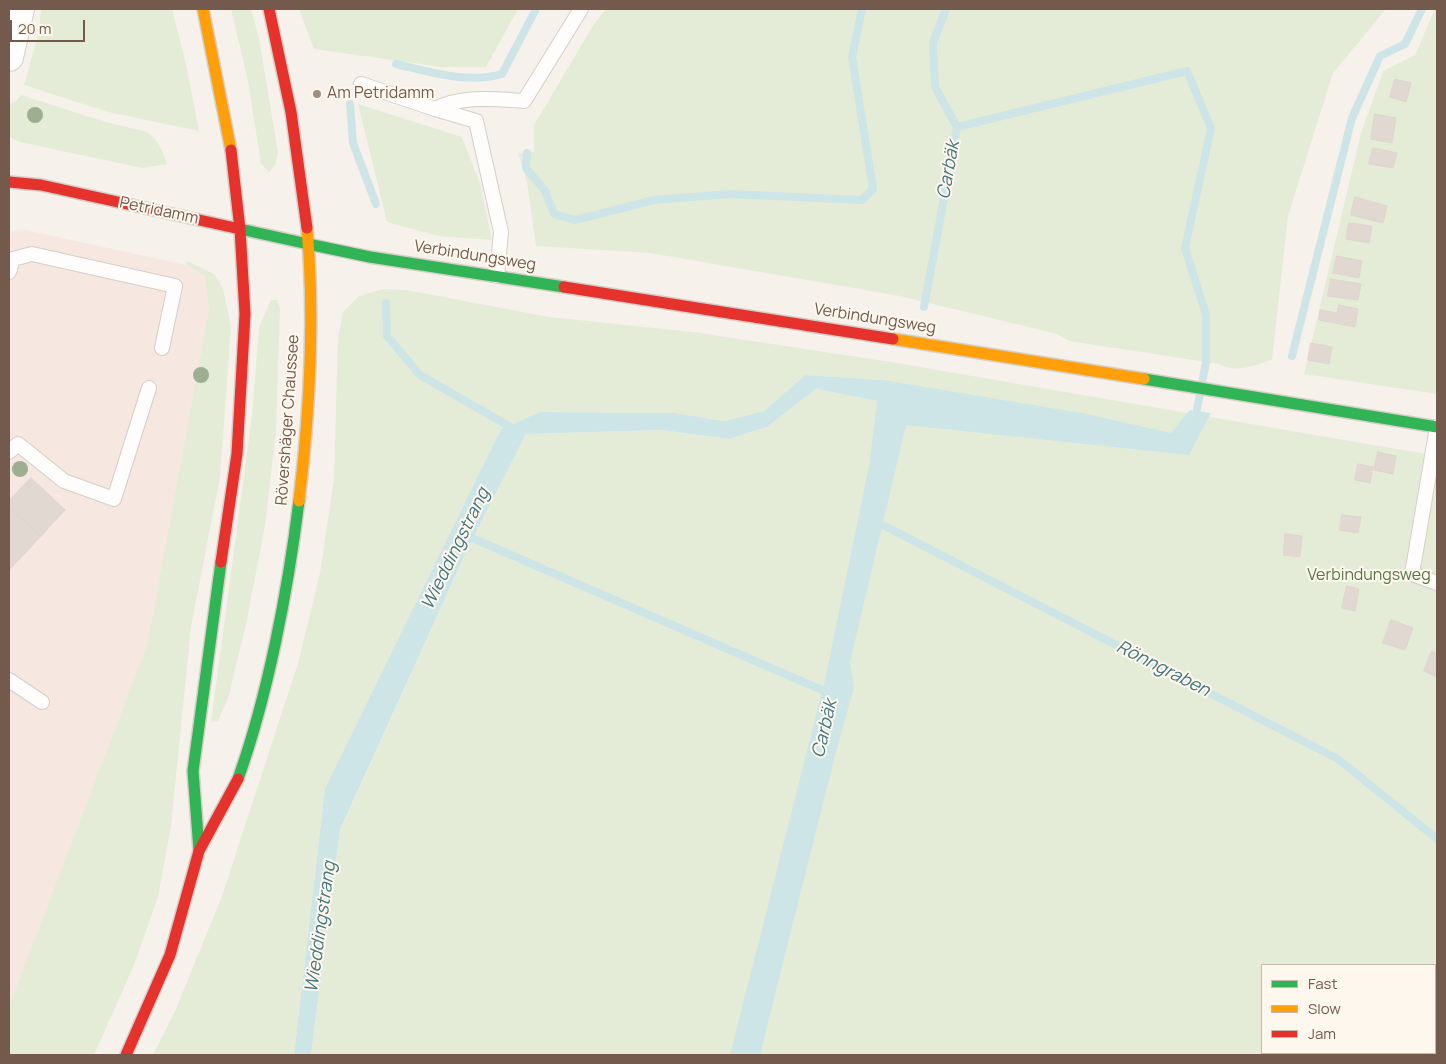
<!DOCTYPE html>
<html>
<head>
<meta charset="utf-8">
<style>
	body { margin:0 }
	#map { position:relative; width:1446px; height:1064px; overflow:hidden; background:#f6f2eb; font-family:Manrope,sans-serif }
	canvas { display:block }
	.frame { position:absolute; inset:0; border:10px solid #735a4d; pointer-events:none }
	.legend { position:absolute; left:1261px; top:964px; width:175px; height:90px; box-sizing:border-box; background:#fef7ed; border:1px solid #c6b8ad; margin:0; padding:6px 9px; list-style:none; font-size:15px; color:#735a4d }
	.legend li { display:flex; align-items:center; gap:10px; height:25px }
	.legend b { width:25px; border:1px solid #c6b8ad }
	.scale { position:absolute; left:10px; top:20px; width:75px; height:22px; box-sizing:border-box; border:2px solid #735a4d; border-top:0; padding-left:6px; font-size:15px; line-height:18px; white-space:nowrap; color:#735a4d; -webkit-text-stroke:4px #fef7ed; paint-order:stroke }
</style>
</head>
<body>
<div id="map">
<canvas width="1446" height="1064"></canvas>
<div class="frame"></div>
<ul class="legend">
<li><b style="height:6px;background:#30b455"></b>Fast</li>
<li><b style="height:6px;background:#ff9f0a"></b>Slow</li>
<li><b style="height:6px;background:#e5322d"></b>Jam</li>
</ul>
<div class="scale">20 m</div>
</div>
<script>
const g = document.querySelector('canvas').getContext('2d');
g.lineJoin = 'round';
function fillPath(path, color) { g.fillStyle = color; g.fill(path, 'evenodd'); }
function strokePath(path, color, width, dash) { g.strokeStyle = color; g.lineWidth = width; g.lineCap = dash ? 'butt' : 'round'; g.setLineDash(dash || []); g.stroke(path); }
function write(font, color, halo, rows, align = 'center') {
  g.font = font + ' Manrope,sans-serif'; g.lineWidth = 4; g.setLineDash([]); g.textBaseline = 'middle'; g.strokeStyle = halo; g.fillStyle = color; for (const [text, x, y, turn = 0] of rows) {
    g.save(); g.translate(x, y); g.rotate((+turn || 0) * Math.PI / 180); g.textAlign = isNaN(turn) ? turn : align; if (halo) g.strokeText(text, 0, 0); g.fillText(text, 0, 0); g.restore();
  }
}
const commercial = new Path2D(`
	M21,229L186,265L205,276L209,308L147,645L9,1006V232Z`);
const green = new Path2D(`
	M41,9H172L186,64L199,131L108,112L24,85L39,31Z
	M231,9H251L259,38L278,153L275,165L269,172L261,164L248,81Z
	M299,9H518L486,67H442L314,49Z
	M606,9H1386L1333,73L1288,216L1272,360C1255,365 1235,374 1219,364L1069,341L1057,334L900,296L650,253L536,246L527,182L518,153L534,152V125L594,24Z
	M1435,9H1437V394L1304,374L1361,133L1383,71L1415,55Z
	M21,95L106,122L147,132C158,138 163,153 167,164L142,168L20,142L9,137V105L17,100Z
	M358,104L462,137L480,184L492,240L438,236L387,222Z
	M187,261L214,274L223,288L231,327L220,477L191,627L171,826L158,897L134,965L94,1055H9V1006L147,645L209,308L205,276L186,265Z
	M383,289L406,290L550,317L693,332L891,362L1426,454L1437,462V1055H311L340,831L468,548L526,434L661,430L729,439L767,427L816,389L877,401L883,380L805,375L764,411L724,421L675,413L540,412L501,429L325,788L294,1055H153L175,1011L222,896L298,663L320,573L334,479L338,337L343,312L359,296ZM1262,965H1435V1053H1262Z
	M271,300H277L280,308L276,431L265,525L246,625L228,699L218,721L211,722L252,416L259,327Z`);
const water = new Path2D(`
	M805,375L883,380L1087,414L1171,433L1190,410L1211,413L1189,455L906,425L850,662L854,687L836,752L760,1055H730L825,680L869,466L877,401L816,389L767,427L729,439L661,430L526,434L468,548L340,830L311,1055H294L325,788L501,429L540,412L675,413L724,421L764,411Z`);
const stream = new Path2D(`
	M396,64C430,72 468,84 502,74L536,9
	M350,104L353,143L376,204
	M957,127L1187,71L1211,128L1185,248L1206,315V362L1195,420
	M527,153L526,168L545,191L554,214L575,220L654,200L730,194L862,200L873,189L852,57L862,9
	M386,303L387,336L420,375L516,430
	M924,307L957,127L935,87L933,43L946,9
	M1292,356L1352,118L1380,56L1405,44L1422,9
	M875,521L1338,759L1437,839
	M463,534L831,694`);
const building = new Path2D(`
	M1395,79L1411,83L1406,102L1390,97Z
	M1375,114L1396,118L1392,143L1371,139Z
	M1373,148L1397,153L1393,168L1369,164Z
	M1355,197L1387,206L1383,223L1351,215Z
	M1349,223L1372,226L1369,243L1346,239Z
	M1337,256L1362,261L1359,278L1333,273Z
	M1331,279L1361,284L1358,300L1328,296Z
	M1339,305L1358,309L1355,327L1319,320L1320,310L1337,313Z
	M1311,343L1332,347L1329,364L1308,360Z
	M1378,452L1396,456L1393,474L1374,470Z
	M1358,464L1373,467L1370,483L1355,480Z
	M31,478L65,510L41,536L9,507V501Z
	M9,507L41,536L9,570Z
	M1342,515L1361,517L1358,533L1340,530Z
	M1285,534L1302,536L1300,557L1284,555Z
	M1347,586L1359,589L1355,611L1342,608Z
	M1391,620L1413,628L1405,650L1383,643Z
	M1432,651L1437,654V677L1424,671Z`);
const lane = new Path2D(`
	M361,84L435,109C462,95 494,99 524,101L581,9
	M435,109L476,121L501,232L497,276
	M9,272L13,259L32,254L175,286L162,348
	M1437,427L1412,574L1437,583
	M9,452L18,444L64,481L114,499L149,388
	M9,680L42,702`);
const street = new Path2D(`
	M9,57L20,9`);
const fast = new Path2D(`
	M240,229L308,244
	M308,244L370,257L564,287
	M1144,379L1437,427
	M238,779C268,695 288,590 299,501
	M199,850L193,771L221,562`);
const slow = new Path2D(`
	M203,9L231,150
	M893,339L1144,379
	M299,501C310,410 315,319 307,228`);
const jam = new Path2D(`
	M269,9L291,112L307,228
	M9,182L41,185L240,229
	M564,287L893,339
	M221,562L237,454L245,314L240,229L231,150
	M126,1055L170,955L199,851L238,779`);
const trees = [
	[35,115],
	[201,375],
	[20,469]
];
const markers = [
	[317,94,5,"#a18f84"]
];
const poiNames = [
	["Am Petridamm",327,94]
];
const streetNames = [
	["Petridamm",159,211,12],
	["Verbindungsweg",475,256,9],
	["Verbindungsweg",875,319,9],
	["Rövershäger Chaussee",288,420,-86]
];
const parkNames = [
	["Verbindungsweg",1369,576]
];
const waterNames = [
	["Carbäk",949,170,-80],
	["Wieddingstrang",456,549,-64],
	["Rönngraben",1163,669,27],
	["Carbäk",825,729,-77],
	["Wieddingstrang",321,927,-82]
];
fillPath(commercial, '#f6e7e0');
fillPath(green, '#e4ecd7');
fillPath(water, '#cde5e6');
strokePath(stream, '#cde5e6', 8);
fillPath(building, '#e0d8d1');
strokePath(building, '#dfd5ce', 1);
strokePath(lane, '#d4cec7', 16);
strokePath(street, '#d4cec7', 30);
strokePath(fast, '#d6cfc8', 14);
strokePath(slow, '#d6cfc8', 14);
strokePath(jam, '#d6cfc8', 14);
strokePath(lane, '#fefdfc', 14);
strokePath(street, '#fefdfc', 28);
strokePath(fast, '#30b455', 11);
strokePath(slow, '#ff9f0a', 11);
strokePath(jam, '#e5322d', 11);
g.fillStyle = '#9daf90';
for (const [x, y] of trees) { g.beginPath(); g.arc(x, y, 8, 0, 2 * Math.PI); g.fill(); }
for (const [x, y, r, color] of markers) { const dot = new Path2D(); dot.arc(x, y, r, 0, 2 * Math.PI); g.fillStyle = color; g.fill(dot); strokePath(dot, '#fef7ed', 2); }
write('16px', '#735a4d', '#fef7ed', poiNames, 'left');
write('16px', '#735a4d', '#fef7ed', streetNames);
write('16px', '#557845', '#fef7ed', parkNames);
write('italic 18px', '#44777f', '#fef7ed', waterNames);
</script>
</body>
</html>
